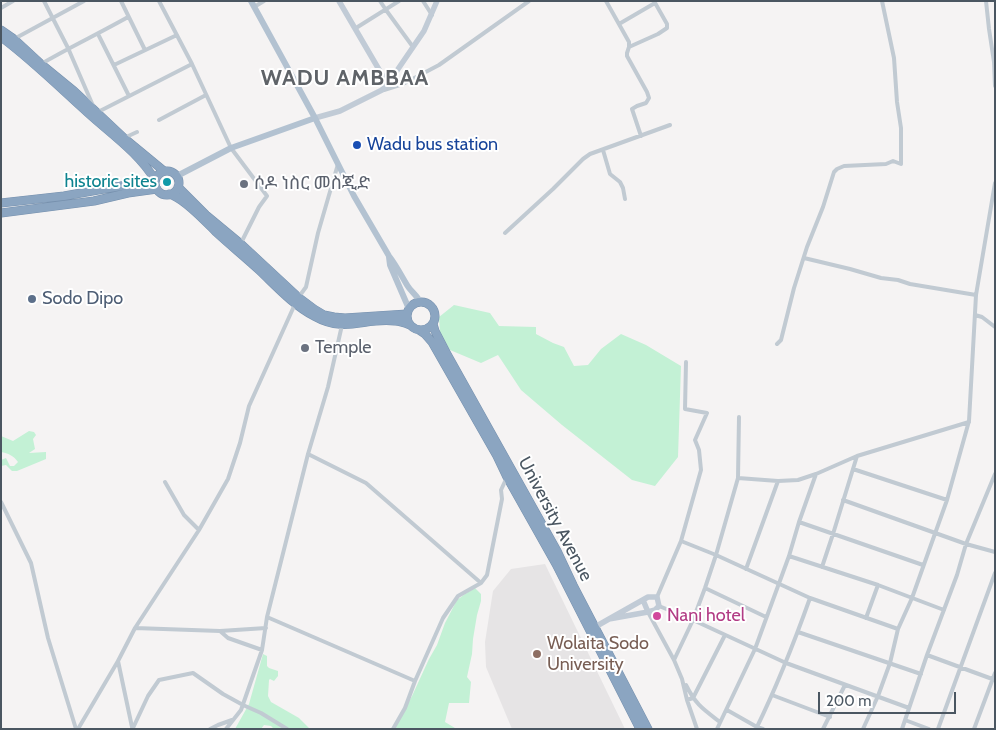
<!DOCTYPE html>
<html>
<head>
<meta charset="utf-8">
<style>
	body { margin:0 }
	#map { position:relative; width:996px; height:730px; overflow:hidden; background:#f5f3f3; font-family:Cabin,sans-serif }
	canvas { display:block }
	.frame { position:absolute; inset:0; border:2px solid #4a5661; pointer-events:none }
	.scale { position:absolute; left:818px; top:692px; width:138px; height:22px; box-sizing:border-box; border:2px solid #4a5661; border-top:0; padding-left:6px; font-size:15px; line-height:18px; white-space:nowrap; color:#4a5661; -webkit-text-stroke:4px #fff; paint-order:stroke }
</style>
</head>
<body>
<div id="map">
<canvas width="996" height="730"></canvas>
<div class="frame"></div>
<div class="scale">200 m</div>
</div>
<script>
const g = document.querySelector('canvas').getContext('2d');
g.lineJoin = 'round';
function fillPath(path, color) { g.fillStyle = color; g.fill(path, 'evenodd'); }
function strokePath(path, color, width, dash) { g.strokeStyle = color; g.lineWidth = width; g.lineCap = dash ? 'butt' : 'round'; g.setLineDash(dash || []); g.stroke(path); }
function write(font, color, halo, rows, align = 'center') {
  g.font = font + ' Cabin,"Noto Sans Ethiopic",sans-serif'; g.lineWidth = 4; g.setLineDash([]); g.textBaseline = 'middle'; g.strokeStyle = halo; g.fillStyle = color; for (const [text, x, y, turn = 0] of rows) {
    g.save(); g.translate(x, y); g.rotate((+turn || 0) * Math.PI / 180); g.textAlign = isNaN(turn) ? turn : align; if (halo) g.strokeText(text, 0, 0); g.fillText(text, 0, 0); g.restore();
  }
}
const education = new Path2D(`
	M545,564L625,729H512L486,667L485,642L493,591L511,569Z`);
const green = new Path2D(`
	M454,305L490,313L499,326L536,327V334L553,343L564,347L574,366L588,365L601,349L621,334L646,345L681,366L678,457L655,486L632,480L562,425L521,390L498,355L481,363L450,350L440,333L439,317Z
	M29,431L34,432L36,435L33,439L35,449L29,453L46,452V459L17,471H12L6,465L1,466V460L6,458L10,466H14L18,462C14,456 8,453 1,452V436L13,441Z
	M475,588L481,594V601L477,615L473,639L472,654L467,677L471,682L469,703H449L445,722L455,728L394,729L412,696L429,659L437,645L445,623L457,600L465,594Z
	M263,654L267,656V666L269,668L278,671V676L274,681L270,679L269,680L268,696L271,702L299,718L310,729H274L271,726L264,725L261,729H235L249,704Z`);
const street = new Path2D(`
	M44,1L68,48L94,108
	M121,1L145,50
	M159,1L192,64L231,148L267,196L259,207L241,243
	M380,1L386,10L413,47
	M423,1L432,15
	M606,1L629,42V47L627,53V56L647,92L649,98L646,103L637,106L632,109L641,136
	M986,1L989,29L994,62L995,86
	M254,7L264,1
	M1,8L13,1
	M619,24L655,3
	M356,28L399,1
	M98,34L129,96
	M14,39L84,1
	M629,47L658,34L667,28V24L654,1
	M41,64C70,47 100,33 128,17
	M114,65L177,35
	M384,90L403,84L439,65L529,1
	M96,113L192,64
	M159,120L206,95
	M124,138L137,132
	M603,150L610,174L620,182L623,188L625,199
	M505,233L553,189L583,159L590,154L670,125
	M804,258L850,269L881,278L898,280L910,284L976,295
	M298,298L306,287L318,233L338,164
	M975,315L982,317L995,327
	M777,344L781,340L794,288L807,247L823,207L834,172L837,169L844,166L886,164L893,161L901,164V128L897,102L894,58L882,1
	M308,454L366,483L481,583
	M853,469L947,500
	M738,478L739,417
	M165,482L184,515L199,530
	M843,500L966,544L995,552
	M1,502L31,563L48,638L76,729
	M799,522L923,565
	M681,541L716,555L810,598L898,629L890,663L878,696L863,729
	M789,556L878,585L944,610
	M822,567L833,534L857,456
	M746,569L778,481
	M705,588L766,617
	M657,597L681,541L701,470L699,450L695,440L707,413L685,409L686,362
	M659,606L693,620L786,663L909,708
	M648,612L674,660L682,679L687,700L697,729
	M267,617L415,681
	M866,618L878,585
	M135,628L220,631L266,628
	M898,629L912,598L947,500L969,421L976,295L995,183
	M220,631L228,638L262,650
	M798,632L921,674
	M927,655L995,680
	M674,660L693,620L705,588L716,555L738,478L778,481L798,480L816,474L857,456L969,422
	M118,661L132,727
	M686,685C696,705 703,709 720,722
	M772,695L830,717
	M687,700L693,698L725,635
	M727,710L757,727L763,729
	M905,720L929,729
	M133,728L148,696L159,680L193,673L223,694L243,705L261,713L287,729
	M78,729L118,661L135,628L199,530L228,479L240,443L249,406L295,304
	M210,729L218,725L232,720
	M226,729L241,710L262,650L267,617L308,454L328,387L342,325
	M393,729L405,708L415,681L443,618L458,596L481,583L487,575L502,499L501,490L507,477
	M717,729L755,649L789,556L799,522L816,474
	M756,729C777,686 794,643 810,598
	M823,729L845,685
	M902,729L927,655L957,575L966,544L995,474
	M938,729L995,573
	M974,729L995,673`);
const secondary = new Path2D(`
	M339,1L381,73L388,83
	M315,118L340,111L382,90L396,72L424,31L437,1
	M609,619L648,597H657L659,606L655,610L648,612L643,600
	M595,627L609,619L648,612`);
const primary = new Path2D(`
	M251,1L315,118L354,196L389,256C396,265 401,275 407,285C411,292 417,295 420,302
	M177,176L231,148L315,118
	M389,257L390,265L409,309`);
const highway = new Path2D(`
	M1,30L14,39L41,64L74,91L124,138L164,171
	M1,37C32,60 59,87 88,113C111,134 139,153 155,180L64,196L1,203
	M155 183a12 12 0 1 1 24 0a12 12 0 1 1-24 0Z
	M178,187L206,215L241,244L298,297L314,309L324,315L334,317L345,318L407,314
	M169,194C183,197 205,221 216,232C230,245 245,257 259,270C276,286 293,305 314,316C346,334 364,317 395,321C400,321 405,323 410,325
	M1,213L94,201L128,193L157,189
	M407 316a14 14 0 1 1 28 0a14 14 0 1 1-28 0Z
	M433,324L435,331L448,356L557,551L573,585L648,729
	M419,330L425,334L432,342L497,456L507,477L556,564L640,729`);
const markers = [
	[357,145,5,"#1a4fb4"],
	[167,182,5,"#0f9aa8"],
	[244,184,5,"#6b7280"],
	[32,299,5,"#5c6f8a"],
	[305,348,5,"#6b7280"],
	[657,616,5,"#d1479c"],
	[537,654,5,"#8d6e63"]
];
const transitNames = [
	["Wadu bus station",367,145]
];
const cultureNames = [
	["historic sites",157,182]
];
const worshipNames = [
	["ሶዶ ነስር መስጂድ",254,184],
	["Temple",315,348]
];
const serviceNames = [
	["Sodo Dipo",42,299]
];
const streetNames = [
	["University Avenue",555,519,62]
];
const hotelNames = [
	["Nani hotel",667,616]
];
const educationNames = [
	["Wolaita Sodo",547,644],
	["University",547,665]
];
const districtNames = [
	["WADU AMBBAA",345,79]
];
fillPath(education, '#e6e4e5');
fillPath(green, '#c3f1d5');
strokePath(highway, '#7690ad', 9);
strokePath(street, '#c1cad2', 4);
strokePath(secondary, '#c1cbd6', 5.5);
strokePath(primary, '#b3c2d1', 6);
strokePath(highway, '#8ba5c1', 8);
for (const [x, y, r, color] of markers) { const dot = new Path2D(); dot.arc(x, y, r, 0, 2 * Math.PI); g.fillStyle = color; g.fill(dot); strokePath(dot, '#fff', 2); }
write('18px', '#164399', '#fff', transitNames, 'left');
write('18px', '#0d838f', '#fff', cultureNames, 'right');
write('18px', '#5b616d', '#fff', worshipNames, 'left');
write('18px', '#4e5e75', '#fff', serviceNames, 'left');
write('18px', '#4a5661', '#fff', streetNames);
write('18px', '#b23c85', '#fff', hotelNames, 'left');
write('18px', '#785e54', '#fff', educationNames, 'left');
g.letterSpacing = '1px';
write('bold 22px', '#5f6368', '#fff', districtNames);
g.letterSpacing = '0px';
</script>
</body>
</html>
